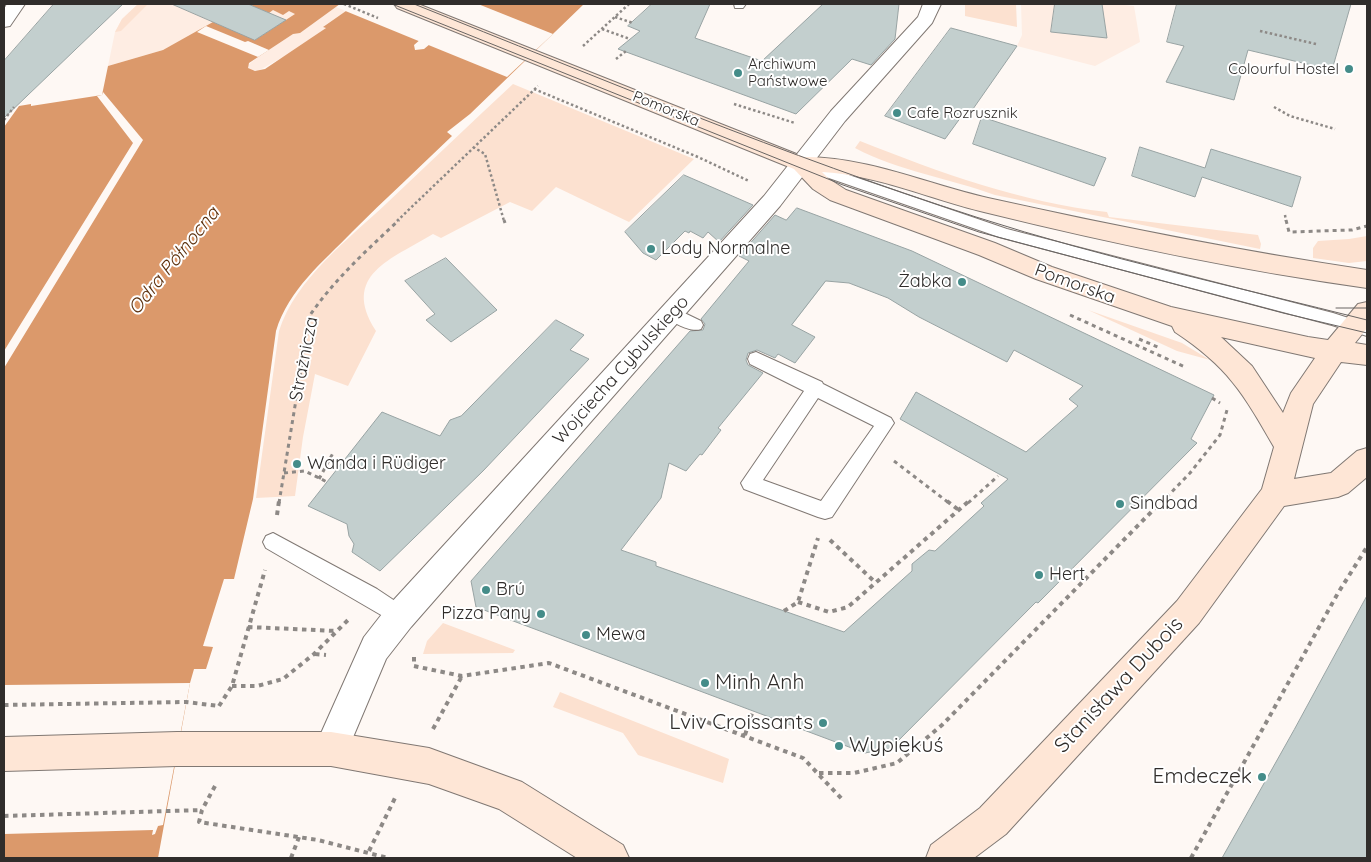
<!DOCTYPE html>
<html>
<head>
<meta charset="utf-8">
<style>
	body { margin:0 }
	#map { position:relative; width:1371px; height:862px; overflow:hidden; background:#fef8f4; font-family:Quicksand,sans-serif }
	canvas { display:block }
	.frame { position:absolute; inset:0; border:5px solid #302d2b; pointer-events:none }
</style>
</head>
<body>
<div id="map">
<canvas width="1371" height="862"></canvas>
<div class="frame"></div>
</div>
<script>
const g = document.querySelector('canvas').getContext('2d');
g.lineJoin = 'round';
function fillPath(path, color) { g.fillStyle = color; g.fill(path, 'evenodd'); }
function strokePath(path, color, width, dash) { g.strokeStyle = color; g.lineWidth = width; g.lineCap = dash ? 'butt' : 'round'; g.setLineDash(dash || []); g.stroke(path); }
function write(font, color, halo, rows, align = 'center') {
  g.font = font + ' Quicksand,sans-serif'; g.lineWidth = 4; g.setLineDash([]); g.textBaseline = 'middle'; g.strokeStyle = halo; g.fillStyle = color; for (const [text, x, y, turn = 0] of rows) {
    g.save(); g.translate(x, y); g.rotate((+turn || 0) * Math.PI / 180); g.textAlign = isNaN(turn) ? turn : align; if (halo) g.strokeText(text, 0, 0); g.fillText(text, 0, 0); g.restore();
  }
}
const built = new Path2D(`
	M138,4H329L346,11L324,26L326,28L292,52L258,71L249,70L247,66L258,57L197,32L163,50L108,66L115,32L122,19Z
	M1021,4H1116L1134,6L1140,42L1095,66L1017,46L1022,35Z`);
const green = new Path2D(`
	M138,4H148L121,31L115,32L122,19Z
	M965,4H1016L1017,27L965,16Z
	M513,84L694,159L629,222L556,187L532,211L510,202L441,238L433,234C392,259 340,275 376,331L348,386L315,374L303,437L295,496L256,498L279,331C296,278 349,239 388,202C430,162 471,123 513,84Z
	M860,141C941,173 1020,202 1107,212L1109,217L1258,235L1261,244L1260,249L995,195C948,178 899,171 855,148Z
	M1367,236V261L1349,263L1313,258V248L1318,241L1349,239Z
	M1088,310L1182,343L1210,360L1177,351Z
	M443,623L515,650L513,653L423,654L427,641Z
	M560,692L729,759L723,783L638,755L623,733L553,707Z`);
const water = new Path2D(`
	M248,4H340L300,33L293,34L249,63L248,68L255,71L265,69L326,28L323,27L356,4H462L414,45L415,50L424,49L478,4H584L470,114L447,132L452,136C419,168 385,199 352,232C322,263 289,289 276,331L253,499L234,579H224L203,646L213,647L206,669H194L190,683L158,858H4V127L19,106L31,104V106L102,95L108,66L163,50L213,22L255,40L295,14L289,11L283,15L273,10L269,13Z`);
const pier = new Path2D(`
	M351,4H464L421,42L343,10Z
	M474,4H478L553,34L507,77L426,44Z
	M206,26L245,42L248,41L269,50L258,57L197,32Z
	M103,92L143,140L4,368V351L133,143L97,96L102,95Z
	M190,683L163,825L158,826L155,834L152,835L153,830L4,834V685Z`);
const building = new Path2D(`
	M54,4H123L4,118V61Z
	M172,4H248L286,20L255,40Z
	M652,4H710L695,38L762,61L823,4H899L895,39L871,65L852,59L796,114L618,49L640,31L628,26Z
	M1055,4H1102L1107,38L1051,32Z
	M1177,4H1351L1332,70L1248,50L1234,100L1166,82L1184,46L1167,42Z
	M951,28L1017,46L966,119L961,117L945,139L885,116Z
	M982,117L1106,158L1094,186L973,144Z
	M1140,147L1205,168L1211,149L1301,177L1292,207L1202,177L1195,197L1132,176Z
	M684,175L753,205L719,242L708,232L703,238L690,231L689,233L685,231L656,260L643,253L625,232Z
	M797,208L912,251L1214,395L1191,439L1197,443L1038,603L1036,602L891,748L865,753L476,607L471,581L690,331L703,330L705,324L701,319L749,261L739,256L775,215L786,220ZM826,281L849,283L888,298L919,317L1007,362L1014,350L1083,386L1069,399L1078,406L1026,452L916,392L900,419L1008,479L981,503L984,506L935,551L929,550L912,564V571L844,632L656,566V562L621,550L661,498L669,463L686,471L700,454L702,455L721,430L718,428L763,373L748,365L746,360L748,353L757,350L775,358L778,354L795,363L815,337L792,325Z
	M446,258L497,310L451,342L426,320L435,314L405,281Z
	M556,320L584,335L570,350L589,359L483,471L380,571L352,552L354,544L349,536L347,524L308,506L382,412L440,436L450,420L461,416Z
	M1367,596V858H1222L1294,730Z`);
const pathFar2 = new Path2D(`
	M344,4L378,18
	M615,17L633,23
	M602,29L630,39
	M1260,31L1316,44
	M583,46L629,4
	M616,59L626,51
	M534,89L698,157L749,181
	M734,104L795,123
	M1274,107L1290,116L1335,129
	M4,120L14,107
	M473,147L485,154L504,221
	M1285,215L1286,221
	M397,221L538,86`);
const pathFar1 = new Path2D(`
	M504,220L505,223
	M1286,220L1289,232L1352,230L1367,226
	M1070,315L1185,367
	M1139,339L1160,348
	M1212,398L1220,403
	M894,461L949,503
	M284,473L305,471L327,482
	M319,479L333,453
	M279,503L310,315C335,279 367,250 399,220
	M968,503L998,476
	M1161,503L1190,473L1220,435L1227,410`);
const path = new Path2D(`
	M947,501L960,511
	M277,515L279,501
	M830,540L875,582
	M798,602L829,612L848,607L969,501
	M784,611L798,602L818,538
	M248,627L337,631
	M315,654L326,655
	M414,657V666L462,676L549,663L803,758L842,799
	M232,686H257L283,679L314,654L349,619
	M4,705L186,702L219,706
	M219,706L232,686L265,570
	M433,729L462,676
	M745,735L753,710
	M819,773H854L897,763L942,725L1162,501
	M215,786L202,810L199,822L318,840L388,858
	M4,816L202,810
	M369,851L395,798
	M291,858L299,837
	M1191,858L1338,593L1367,547`);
const lane = new Path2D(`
	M734,4H746L743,8H735Z
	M805,160L1007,229L1333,313L1367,324V336L1332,325L999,237L800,168L798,165L800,162Z
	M672,307L701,321L703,325L701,329C691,333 669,322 664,313L666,309Z
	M756,352L822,382L823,384L891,418L894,423L832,517L825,519L818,517L744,489L741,483L804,391L750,364L748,359L750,354ZM818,398L874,426L821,501L763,480Z
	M273,533L377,589L407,609L410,616L407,623L400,626L266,548L263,542L266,536Z`);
const street = new Path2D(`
	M7,4H25L10,26L4,27V9Z
	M923,4H941L932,23L845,121L780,206L411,627L386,659L343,761L331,766L319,761L314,749L364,637L389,605L764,196L831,111L918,17Z`);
const secondary = new Path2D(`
	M394,4H418L804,157C868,157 927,184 988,198C1114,226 1240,251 1367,270V288C1238,270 1110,243 984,212C930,199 877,175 822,172L829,179L846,190L995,243L1052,267L1171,307L1308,337L1328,340L1358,304L1367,302V328L1355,343L1367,345V365L1341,362L1313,404L1294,479L1331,473L1357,451L1367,448V477L1348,493L1338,497L1284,506L1199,623L1006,834L974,858H926L931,845L980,808L1177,601L1262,489L1274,447C1243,393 1228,367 1175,332L1172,326L1036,279L979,255L830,200L813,189L794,169L397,8ZM1221,337L1315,358L1291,393L1283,413L1252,366Z
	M177,732H331L429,748L522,782L623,845L629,858H577L499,809L429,784L331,766H177L4,771V737Z`);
const tram = new Path2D(`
	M392,4L843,185L979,232L1283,313L1367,333
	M414,4C600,78 785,156 976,217C1104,258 1237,287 1367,320
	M1336,308H1367`);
const markers = [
	[1349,69,5,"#448c89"],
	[738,73,5,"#448c89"],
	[897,113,5,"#448c89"],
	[651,249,5,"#448c89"],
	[962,282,5,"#448c89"],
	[297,464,5,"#448c89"],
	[1120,504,5,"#448c89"],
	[1039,575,5,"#448c89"],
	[486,590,5,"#448c89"],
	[541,614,5,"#448c89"],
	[586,635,5,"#448c89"],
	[705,683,5,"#448c89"],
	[823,723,5,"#448c89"],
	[839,746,5,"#448c89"],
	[1262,777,5,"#448c89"]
];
const farPoinames = [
	["Archiwum",748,64],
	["Państwowe",748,81],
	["Colourful Hostel",1339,69,"right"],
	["Cafe Rozrusznik",907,113]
];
const farStreetnames = [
	["Pomorska",666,109,22]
];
const poiNames = [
	["Lody Normalne",661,249],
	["Żabka",952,282,"right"],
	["Wanda i Rüdiger",307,464],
	["Sindbad",1130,504],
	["Hert",1049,575],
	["Brú",496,590],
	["Pizza Pany",531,614,"right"],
	["Mewa",596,635]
];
const streetNames = [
	["Pomorska",1075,284,20],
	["Strażnicza",304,359,-79],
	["Wojciecha Cybulskiego",621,370,-48]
];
const waterNames = [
	["Odra Północna",174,261,-51]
];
const nearPoinames = [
	["Minh Anh",715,683],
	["Lviv Croissants",813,723,"right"],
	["Wypiekuś",849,746],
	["Emdeczek",1252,777,"right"]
];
const nearStreetnames = [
	["Stanisława Dubois",1119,685,-47]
];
fillPath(built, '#feede3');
fillPath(green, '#fce1d0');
fillPath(water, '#db996b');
fillPath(pier, '#fef8f4');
fillPath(building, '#c3cfce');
strokePath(building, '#98a3a3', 1);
strokePath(lane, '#807873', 2);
strokePath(street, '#807873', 2);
strokePath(secondary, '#807873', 2);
strokePath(pathFar2, '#8d8986', 2.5, [2.5, 2.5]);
strokePath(pathFar1, '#8d8986', 3, [4, 4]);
strokePath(path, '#8d8986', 4, [4.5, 4.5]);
fillPath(lane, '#fff');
fillPath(street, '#fff');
fillPath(secondary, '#fee6d6');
strokePath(tram, '#696563', 1);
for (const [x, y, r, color] of markers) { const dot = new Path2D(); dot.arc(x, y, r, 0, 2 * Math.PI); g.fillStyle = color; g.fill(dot); strokePath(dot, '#fff', 2); }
write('15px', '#302d2b', '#fff', farPoinames, 'left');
write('15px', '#302d2b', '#fff', farStreetnames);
write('18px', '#302d2b', '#fff', poiNames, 'left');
write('18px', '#302d2b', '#fff', streetNames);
write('italic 19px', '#5c300d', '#fff', waterNames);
write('21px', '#302d2b', '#fff', nearPoinames, 'left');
write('21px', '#302d2b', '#fff', nearStreetnames);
</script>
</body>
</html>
